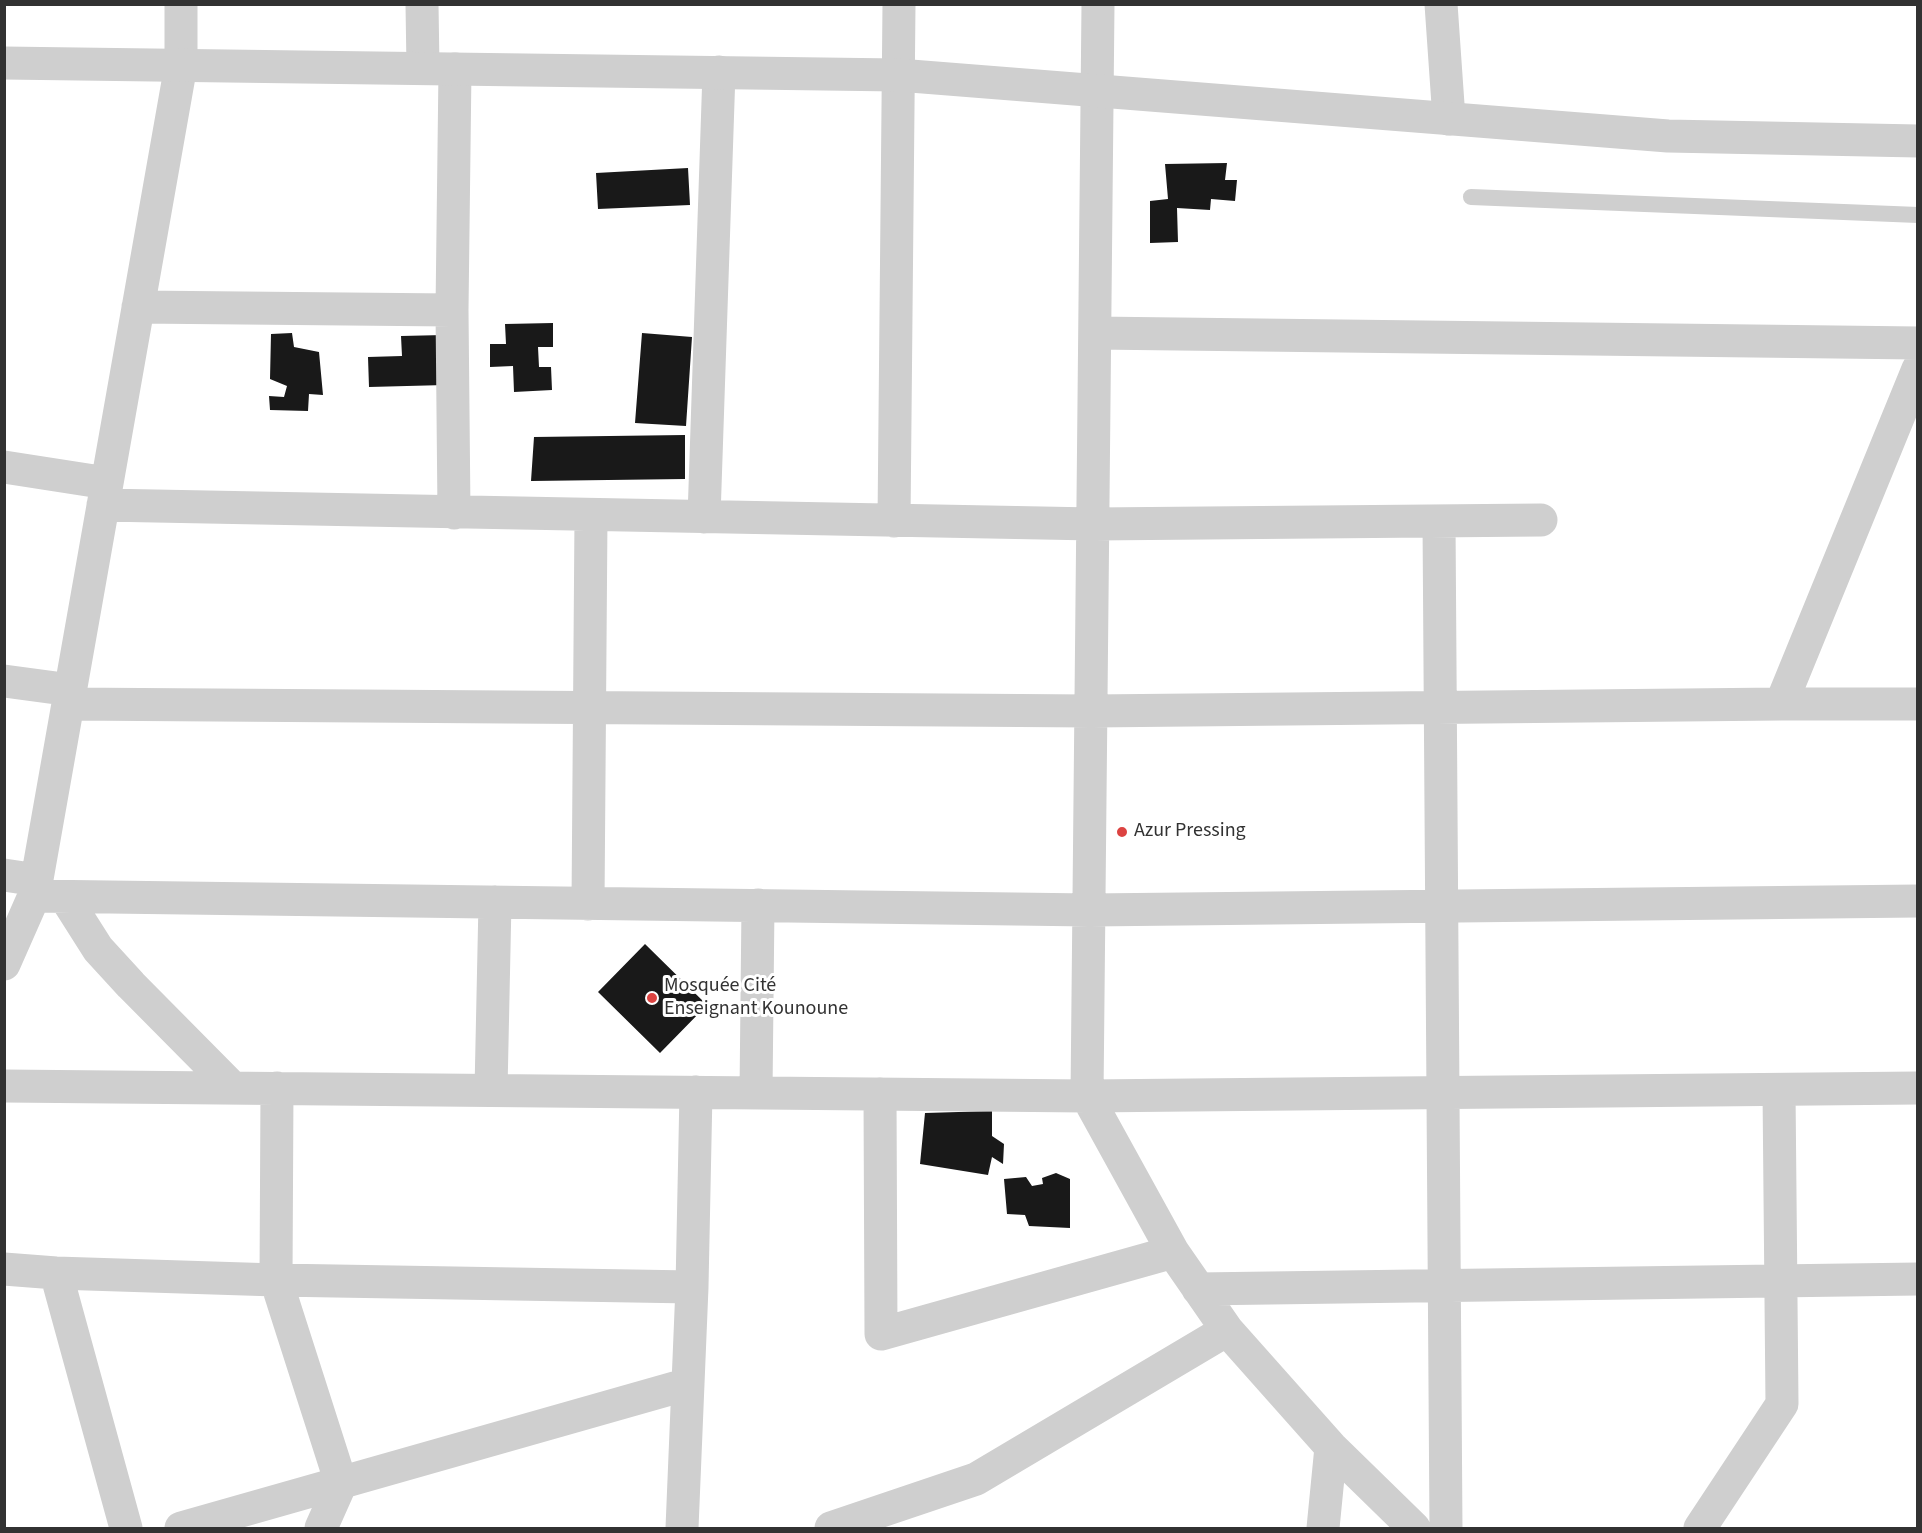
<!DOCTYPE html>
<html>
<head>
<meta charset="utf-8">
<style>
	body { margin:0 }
	#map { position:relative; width:1922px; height:1533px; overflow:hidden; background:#fff; font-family:"Source Sans 3",sans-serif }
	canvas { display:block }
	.frame { position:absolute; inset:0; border:6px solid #323232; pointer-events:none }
</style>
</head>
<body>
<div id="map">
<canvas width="1922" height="1533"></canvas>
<div class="frame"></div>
</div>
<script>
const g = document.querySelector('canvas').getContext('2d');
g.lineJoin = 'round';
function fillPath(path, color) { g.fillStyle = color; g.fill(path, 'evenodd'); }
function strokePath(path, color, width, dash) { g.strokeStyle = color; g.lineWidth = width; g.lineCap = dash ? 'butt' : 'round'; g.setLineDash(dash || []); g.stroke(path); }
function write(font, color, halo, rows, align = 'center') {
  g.font = font + ' "Source Sans 3",sans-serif'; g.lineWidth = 6; g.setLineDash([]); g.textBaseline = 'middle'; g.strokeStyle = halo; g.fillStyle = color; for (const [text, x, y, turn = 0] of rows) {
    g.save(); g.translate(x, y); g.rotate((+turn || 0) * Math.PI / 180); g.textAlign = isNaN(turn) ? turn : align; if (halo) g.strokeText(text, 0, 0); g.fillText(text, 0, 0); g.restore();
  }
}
const building = new Path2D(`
	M1227,163L1225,180H1237L1235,201L1211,199L1210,210L1177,208L1178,242L1150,243V201L1168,199L1165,164Z
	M688,168L690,205L598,209L596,173Z
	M553,323V347H538L539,367H551L552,390L514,392L513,366L490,367V344H506L505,324Z
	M292,333L294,347L319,352L323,395L309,394L308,411L270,410L269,396L284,397L287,386L270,379L271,334Z
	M642,333L692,337L686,426L635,423Z
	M444,335L445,385L369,387L368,357L402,356L401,336Z
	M685,435V479L531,481L534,437Z
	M645,944L707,1005L660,1053L598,992Z
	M992,1111V1136L1004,1144L1003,1164L992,1157L988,1175L920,1164L925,1113Z
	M1056,1173L1070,1179V1228L1029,1226L1025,1215L1007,1214L1004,1179L1026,1177L1032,1186L1043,1184L1042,1178Z`);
const service = new Path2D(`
	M1471,197L1918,215`);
const minor = new Path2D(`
	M422,4L423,68
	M1098,4L1087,1096L1173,1252L1227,1330L1331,1447L1414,1528
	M1441,4L1449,119
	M138,307L452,310
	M1095,333L1918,343
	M4,467L107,483
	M103,505L1094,524L1541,520
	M454,513L452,310L455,69
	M704,517L719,72
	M894,521L899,4
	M1439,521L1446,1528
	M4,681L71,690
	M68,704L1092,711L1781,704H1918
	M1781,704L1918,369
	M4,875L37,880
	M34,896L1090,910L1918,901
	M65,897L98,949L131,985L233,1088
	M588,904L591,516
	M4,964L34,896L181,65V4
	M4,1086L1087,1096L1918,1088
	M277,1088L276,1280L341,1483L321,1528
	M491,1090L495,902
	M756,1093L758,905
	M880,1094L881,1334L1173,1252
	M4,1269L56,1273L276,1280L692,1287
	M56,1273L126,1528
	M1198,1289L1918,1279
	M181,1528L688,1384
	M682,1528L692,1287L696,1092
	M831,1528L976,1479L1227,1330
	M1323,1528L1331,1447
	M1700,1528L1782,1404L1779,1090`);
const tertiary = new Path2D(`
	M4,63L898,75L1668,136L1918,141`);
const markers = [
	[1122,832,6,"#dc4341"],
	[652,998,6,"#dc4341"]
];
const poiNames = [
	["Azur Pressing",1134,832],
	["Mosquée Cité",664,987],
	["Enseignant Kounoune",664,1010]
];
fillPath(building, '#191919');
strokePath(service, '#cfcfcf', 16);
strokePath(minor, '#cfcfcf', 33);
strokePath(tertiary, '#cfcfcf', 33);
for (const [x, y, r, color] of markers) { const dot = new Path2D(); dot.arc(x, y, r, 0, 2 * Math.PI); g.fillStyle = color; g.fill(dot); strokePath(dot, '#fff', 2); }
write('20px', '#323232', '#fff', poiNames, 'left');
</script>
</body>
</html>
